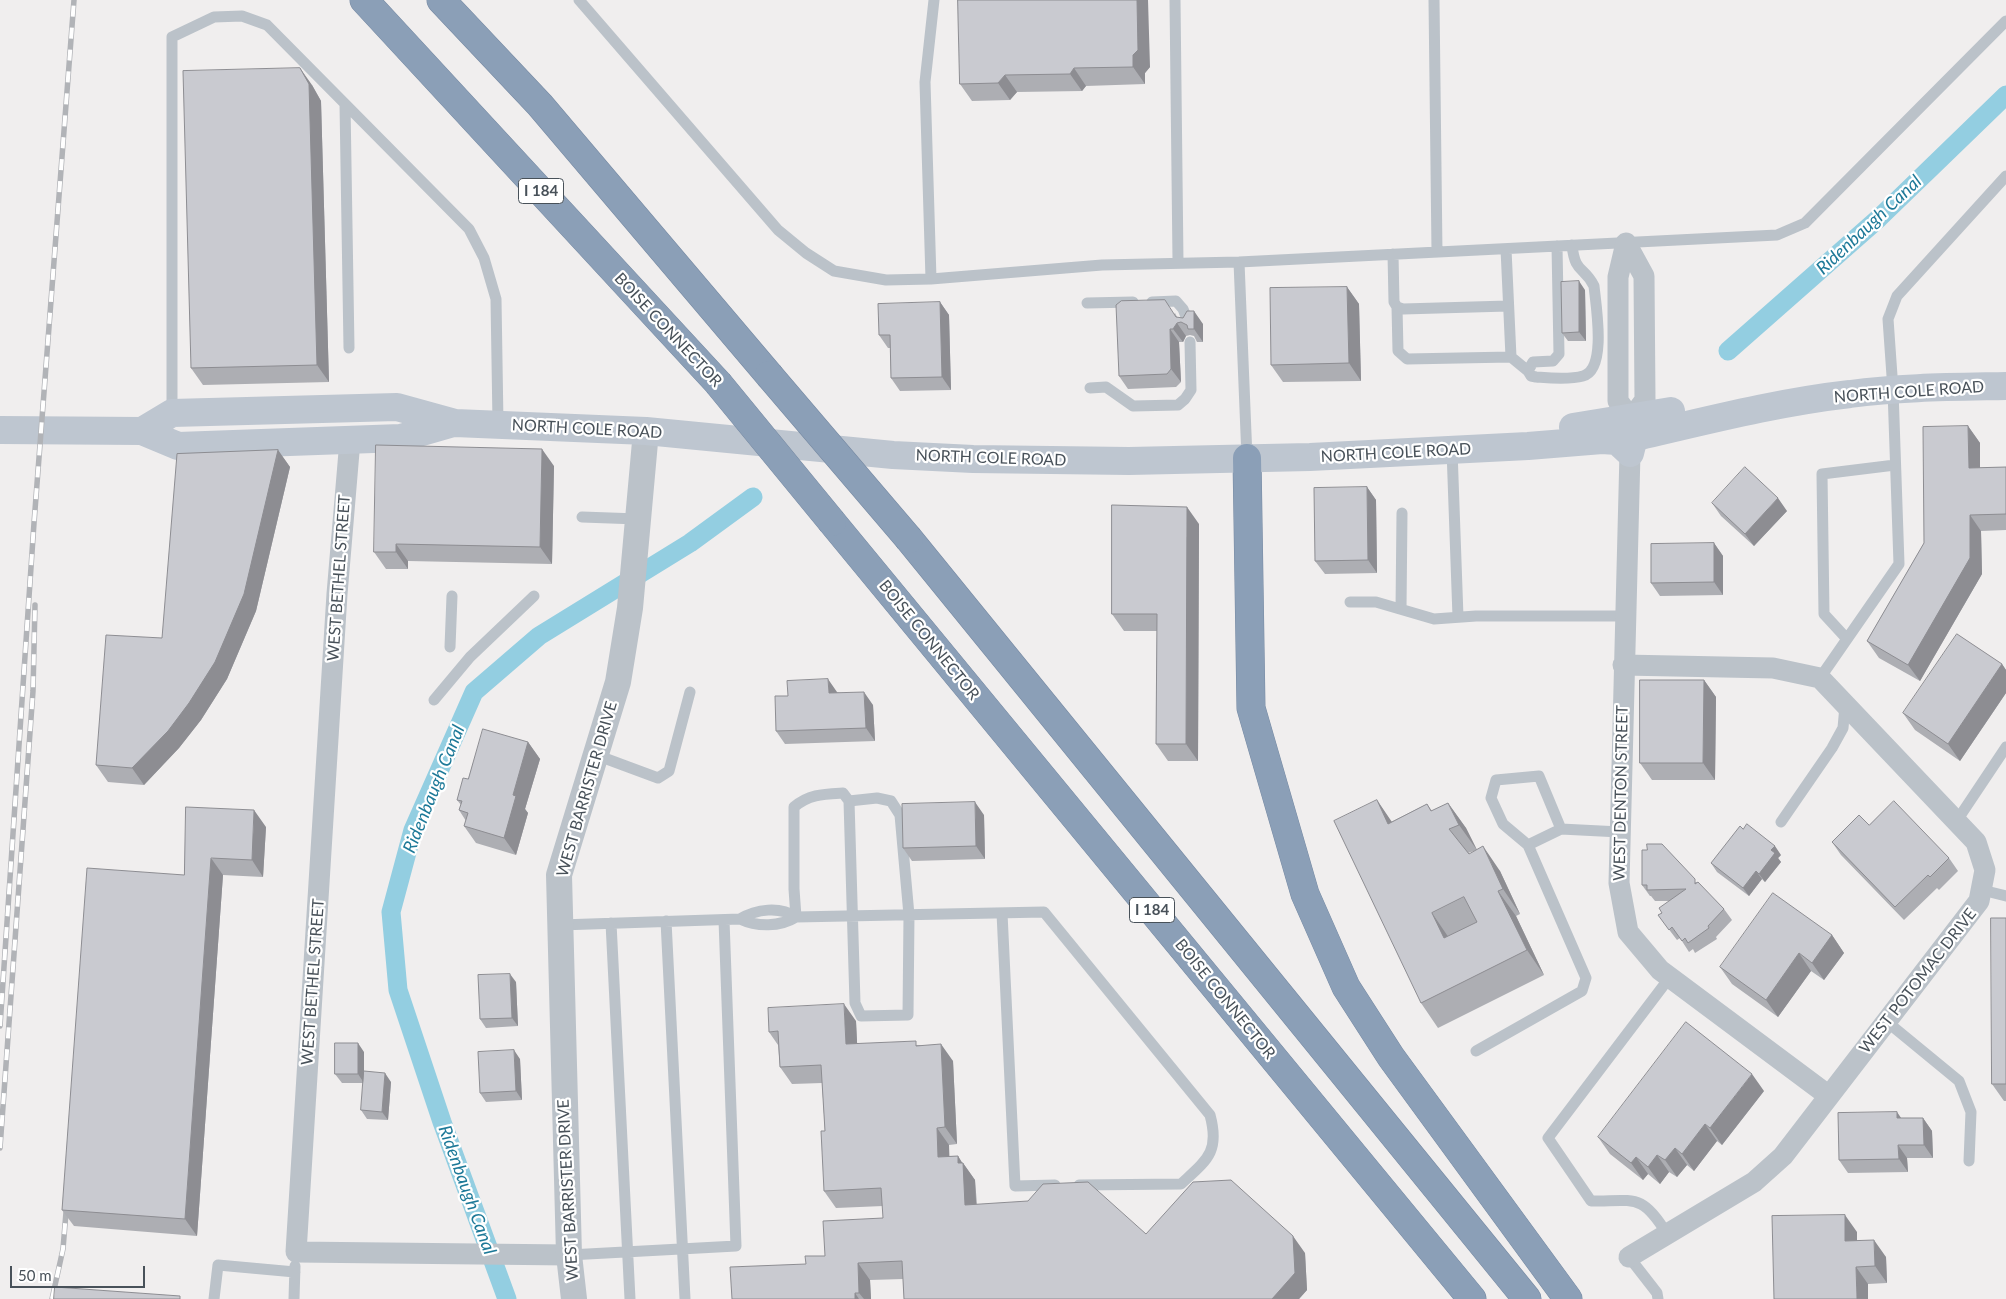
<!DOCTYPE html>
<html>
<head>
<meta charset="utf-8">
<style>
	body { margin:0 }
	#map { position:relative; width:2006px; height:1299px; overflow:hidden; background:#f0eeee; font-family:Lato,sans-serif }
	canvas { display:block }
	.scale { position:absolute; left:10px; top:1266px; width:135px; height:22px; box-sizing:border-box; border:2px solid #485159; border-top:0; padding-left:6px; font-size:15px; line-height:18px; white-space:nowrap; color:#485159; -webkit-text-stroke:4px #fff; paint-order:stroke }
</style>
</head>
<body>
<div id="map">
<canvas width="2006" height="1299"></canvas>
<div class="scale">50 m</div>
</div>
<script>
const g = document.querySelector('canvas').getContext('2d');
g.lineJoin = 'round';
function strokePath(path, color, width, dash) { g.strokeStyle = color; g.lineWidth = width; g.lineCap = dash ? 'butt' : 'round'; g.setLineDash(dash || []); g.stroke(path); }
function fillPath(path, color) { g.fillStyle = color; g.fill(path, 'evenodd'); }
function write(font, color, halo, rows, align = 'center') {
  g.font = font + ' Lato,sans-serif'; g.lineWidth = 4.5; g.setLineDash([]); g.textBaseline = 'middle'; g.strokeStyle = halo; g.fillStyle = color; for (const [text, x, y, turn = 0] of rows) {
    g.save(); g.translate(x, y); g.rotate((+turn || 0) * Math.PI / 180); g.textAlign = isNaN(turn) ? turn : align; if (halo) g.strokeText(text, 0, 0); g.fillText(text, 0, 0); g.restore();
  }
}
const canal = new Path2D(`
	M1728,351L1879,218L2006,95
	M507,1299L442,1122L398,990L391,912L413,830L474,692L539,636L690,543L753,497`);
const service = new Path2D(`
	M579,0L778,230L806,253L834,271L886,280L931,279L1102,265L1239,262L1777,235L1805,223L2006,21
	M1175,0L1178,261
	M1434,0L1437,252
	M345,104L349,348
	M1557,246L1559,354L1553,361L1533,362L1528,371L1531,376L1536,377C1550,378 1569,380 1583,376C1607,370 1596,306 1594,286C1584,266 1575,274 1572,245
	M1506,249L1511,357L1528,371
	M1393,254L1394,302L1397,307L1403,309L1508,306
	M1239,262L1247,458
	M931,279L925,82L934,0
	M1152,302L1176,301L1183,309L1189,324
	M1087,303L1133,302
	M1397,307L1398,351L1407,359L1511,357
	M1090,388L1106,387L1133,406L1178,405L1185,399L1191,390L1190,342
	M172,413V37L214,17L242,16L267,25L469,229L484,258L496,299L498,423
	M1452,450L1458,617
	M582,517L638,519
	M1350,602H1376L1434,619L1476,616H1625
	M1401,609L1402,513
	M1847,639L1824,614L1822,474L1895,465
	M450,647L452,596
	M1820,678L1899,564L1893,390L1888,319L1897,296L2006,176
	M434,700L470,657L534,596
	M596,755L658,778L669,771L690,692
	M1781,822L1832,748L1843,728L1845,706
	M1956,822L2006,747
	M1528,845L1503,824L1491,798L1496,780L1539,776L1561,829
	M1982,890L2006,896
	M1002,913L1015,1186L1055,1185
	M796,917L794,889V807C809,794 824,794 843,793L849,801L855,1003L861,1016L908,1015L909,915L900,815L891,801L877,798L849,801
	M740,919C756,909 780,906 796,917
	M666,921L685,1299
	M611,923L630,1299
	M560,925L740,919C757,927 780,927 796,917L1044,912L1210,1115C1220,1152 1207,1160 1181,1184L1079,1185
	M1886,1021L1959,1081L1971,1112L1969,1161
	M1476,1051L1582,991L1586,978L1528,845L1561,829L1620,832
	M1667,1234C1642,1193 1635,1201 1591,1201L1548,1138L1670,977
	M569,1255L736,1246L724,920
	M1629,1257L1657,1293L1658,1299
	M214,1299L218,1265L295,1272
	M294,1299L295,1266`);
const minor = new Path2D(`
	M1626,243L1644,276L1645,400L1631,419L1618,401V277Z
	M350,440L337,594L296,1252L569,1255
	M1630,453L1619,883L1628,932L1660,970L1829,1096
	M1623,665L1773,668L1820,678L1976,842L1985,870L1979,901L1783,1156L1754,1182L1629,1257`);
const tertiary = new Path2D(`
	M574,1299L569,1255L559,875L618,682L630,608L646,431`);
const secondary = new Path2D(`
	M1573,427L1671,411
	M0,430L142,431L178,446L401,438L453,423
	M142,431L172,413L397,407L455,423L646,431L893,455L973,459L1129,461L1310,457L1528,446L1602,440L1617,441L1630,453
	M1630,453L1633,441L1640,436C1709,420 1779,402 1850,394C1901,387 1954,387 2006,386`);
const motorway = new Path2D(`
	M364,0L718,383
	M441,0L540,105L769,375
	M1247,458L1251,708L1305,894L1346,987L1391,1057L1568,1299
	M832,522L1472,1299
	M909,539L1527,1299`);
const rail = new Path2D(`
	M0,1026L34,523L74,0
	M0,1148L33,691L35,605
	M52,1299L63,1249L67,1200`);
const motorwayBridge = new Path2D(`
	M769,375L909,539
	M718,383L832,522`);
const wall = new Path2D(`
	M958,0L1150,67L1145,73V84L1086,86L1082,91L1017,92L1010,100L972,101L960,84Z
	M312,85L321,101L329,382L203,385L191,368Z
	M1347,287L1359,304L1361,381L1283,382L1271,365Z
	M1585,290L1586,341H1568L1562,333Z
	M940,302L949,315L951,390L900,391L891,378L890,348H888L879,335Z
	M1175,313L1177,317L1203,324V342H1197L1194,336L1190,335L1186,336L1183,342H1179L1181,382L1176,387L1128,389L1119,376Z
	M1968,426L1980,443V468L2006,467V530L1981,531L1982,574L1920,681L1879,658L1867,641L1924,543Z
	M278,450L290,467L256,611L227,679L201,720L179,748L144,785L108,782L96,765Z
	M554,466L552,564L408,561V569H386L374,552Z
	M1367,487L1376,500L1377,573L1325,574L1315,561Z
	M1712,503L1787,511L1754,546L1721,516Z
	M1199,524L1198,761H1168L1156,744L1157,631H1124L1112,614Z
	M1714,543L1723,556V595L1660,596L1651,583Z
	M2002,664L2006,670V693L1960,761L1915,730L1903,713Z
	M1704,680L1716,697L1715,780H1652L1640,763Z
	M837,692L873,705L875,741L785,744L776,731Z
	M528,742L540,759L525,809L528,813L516,855L476,843L464,826L466,821L459,810L461,805L457,800L468,779Z
	M1377,800L1391,822L1427,804L1432,811L1448,803L1466,828L1477,850L1468,853L1500,871L1520,914L1516,916L1544,975L1438,1028L1421,1003Z
	M984,815L985,859L912,861L903,848Z
	M1869,825L1949,858L1958,871L1939,890L1937,888L1904,920L1841,855L1832,842Z
	M266,827L263,877L223,875L197,1236L74,1226L62,1210L184,875Z
	M1781,855L1778,858L1781,862L1765,882L1762,879L1749,896L1717,872L1711,863Z
	M1697,882L1724,909L1732,920L1716,937L1717,939L1695,953L1693,949L1689,952L1680,938L1677,940L1658,915L1662,913L1669,901H1655L1651,896H1650L1642,885Z
	M2006,918V1101H2004L1992,1084Z
	M1832,935L1844,953L1824,980L1811,971L1778,1017L1732,984L1720,967Z
	M516,982L518,1026L486,1028L480,1019Z
	M856,1021L857,1044L920,1045L953,1061L957,1144L949,1145V1156H958L962,1163H963L975,1180L977,1204L1146,1234L1305,1253L1307,1290L1299,1299H904L903,1279L870,1280L871,1299H732L806,1264L825,1256L883,1218V1206L836,1208L824,1191L825,1131L822,1083L792,1084L780,1067L778,1045L769,1032Z
	M364,1052V1071L391,1082L388,1120L367,1119L361,1110L363,1083H342L335,1074Z
	M520,1059L522,1100L486,1102L480,1093Z
	M1764,1091L1722,1145L1717,1141L1694,1171L1687,1165L1677,1177L1669,1172L1660,1184L1648,1174L1643,1180L1610,1154L1598,1137Z
	M1901,1118H1923L1932,1131L1933,1158H1907L1908,1172L1848,1173L1839,1160Z
	M1857,1232V1241L1886,1257L1887,1283L1868,1284L1774,1299Z`);
const shadedWall = new Path2D(`
	M1137,0H1148L1150,67L1145,73V84L1133,67V55Z
	M300,68L312,85L321,101L329,382L317,365Z
	M1074,68L1086,86L1082,91L1070,74Z
	M1005,75L1017,92L1010,100L998,83Z
	M1579,281L1585,290L1586,341L1579,332Z
	M1347,287L1359,304L1361,381L1349,363Z
	M940,302L949,315L951,390L942,377Z
	M1194,311L1203,324V342L1194,329Z
	M1177,323L1186,336L1183,342L1173,329Z
	M1170,329L1179,342L1181,382L1171,369Z
	M1968,426L1980,443V484L1969,468Z
	M542,449L554,466L552,564L540,547Z
	M278,450L290,467L256,611L227,679L201,720L179,748L144,785L132,768Z
	M1367,487L1376,500L1377,573L1368,560Z
	M1778,498L1787,511L1754,546L1745,534Z
	M1187,507L1199,524L1198,761L1186,744Z
	M1970,515L1981,531L1982,574L1920,681L1908,665Z
	M1714,543L1723,556V595L1714,582Z
	M396,544L408,561V569L396,552Z
	M2002,664L2006,670V693L1960,761L1948,744Z
	M828,679L837,692L838,706L829,693Z
	M1704,680L1716,697L1715,780L1703,763Z
	M864,692L873,705L875,741L866,728Z
	M528,742L540,759L525,809L528,813L516,855L504,838L513,795Z
	M1377,800L1394,825L1388,824Z
	M975,802L984,815L985,859L976,846Z
	M1448,803L1466,828L1477,850L1459,825Z
	M254,810L266,827L263,877L252,860Z
	M1483,846L1500,871L1520,914L1503,889Z
	M1775,846L1781,855L1778,858L1781,862L1765,882L1759,874L1771,850Z
	M211,858L223,875L197,1236L185,1219Z
	M1756,871L1762,879L1749,896L1743,888Z
	M1498,891L1516,916L1544,975L1527,950Z
	M1432,913L1449,938H1444Z
	M1832,935L1844,953L1824,980L1812,963Z
	M1799,953L1811,971L1778,1017L1766,1000Z
	M510,974L516,982L518,1026L512,1018Z
	M844,1004L856,1021L858,1061L846,1044Z
	M358,1043L364,1052V1083L358,1074Z
	M941,1044L953,1061L957,1144L945,1127Z
	M514,1050L520,1059L522,1100L516,1091Z
	M385,1073L391,1082L388,1120L382,1112Z
	M1752,1074L1764,1091L1722,1145L1710,1128Z
	M1897,1112L1906,1125L1897,1118Z
	M1923,1118L1932,1131L1933,1158L1924,1145Z
	M1705,1124L1717,1141L1694,1171L1682,1154Z
	M937,1128L949,1145L950,1174L938,1157Z
	M1898,1145L1907,1158L1908,1172L1899,1159Z
	M1675,1148L1687,1165L1677,1177L1665,1160Z
	M1657,1155L1669,1172L1660,1184L1648,1167Z
	M958,1156L963,1164V1163L975,1180L977,1222L965,1205L958,1163Z
	M1636,1157L1648,1174L1643,1180L1631,1163Z
	M1845,1215L1857,1232V1258L1845,1241Z
	M1293,1236L1305,1253L1307,1290L1299,1299H1272Z
	M1874,1240L1886,1257L1887,1283L1875,1266Z
	M858,1263L870,1280L871,1299H864L859,1293Z
	M1856,1267L1868,1284V1299H1857Z
	M855,1293L859,1299H855Z`);
const building = new Path2D(`
	M958,0H1137L1138,50L1133,55V67L1074,68L1070,74L1005,75L998,83L960,84Z
	M300,68L309,84L317,365L191,368L183,71Z
	M1579,281V332L1562,333L1561,282Z
	M1347,287L1349,363L1271,365L1270,288Z
	M1165,300L1176,317L1183,318L1187,311H1194V329H1188L1187,325L1181,322L1177,323L1173,329H1170L1171,369L1167,374L1119,376L1116,305L1121,301Z
	M940,302L942,377L891,378L890,335H879L878,304Z
	M1968,426L1969,468L2006,467V514L1970,515V558L1908,665L1867,641L1924,543L1923,427Z
	M376,445L542,449L540,547L396,544V552H374Z
	M278,450L244,594L215,662L189,703L168,731L132,768L96,765L106,635L162,638L177,454Z
	M1745,467L1778,498L1745,534L1712,503Z
	M1367,487L1368,560L1315,561L1314,488Z
	M1112,505L1187,507L1186,744H1156L1157,614H1112Z
	M1714,543V582L1651,583V544Z
	M1957,634L2002,664L1948,744L1903,713Z
	M828,679L829,693L864,692L866,728L776,731L775,696H788L787,681Z
	M1640,680H1704L1703,763H1640Z
	M483,729L528,742L513,795L516,796L504,838L464,826L468,813L459,810L462,801L457,800L463,778L468,779Z
	M1377,800L1388,824L1427,804L1431,811L1448,803L1459,825L1449,829L1469,854L1483,846L1503,889L1498,891L1527,950L1421,1003L1334,821ZM1464,897L1477,922L1444,938L1432,913Z
	M1894,801L1949,858L1930,877L1928,875L1895,907L1832,842L1859,815L1869,825Z
	M975,802L976,846L903,848L902,804Z
	M186,807L254,810L252,860L211,858L185,1219L62,1210L87,868L184,875Z
	M1747,824L1775,846L1771,850L1775,853L1759,874L1756,871L1743,888L1711,863L1740,826L1743,829Z
	M1647,844H1662L1695,879V884L1698,882L1724,909L1708,926L1709,928L1688,943L1685,938L1682,941L1672,927L1669,930L1658,915L1662,913L1659,908L1686,889L1647,890V885H1642V850H1647Z
	M1773,893L1832,935L1812,963L1799,953L1766,1000L1720,967Z
	M1991,918H2006V1084H1992Z
	M510,974L512,1018L480,1019L478,975Z
	M844,1004L846,1044L916,1041V1046L941,1044L945,1127L937,1128L938,1157L958,1156V1163H963L965,1205L1028,1201L1043,1184L1088,1182L1146,1234L1193,1182L1231,1180L1293,1236L1295,1273L1272,1299H904L902,1261L858,1263L859,1293H855V1299H732L730,1267L806,1264L805,1256H825L823,1221L883,1218L881,1188L824,1191L821,1131H825L821,1065L780,1067L778,1031L769,1032L768,1008Z
	M1686,1022L1752,1074L1710,1128L1705,1124L1682,1154L1675,1148L1665,1160L1657,1155L1648,1167L1636,1157L1631,1163L1598,1137Z
	M335,1043H358V1074H335Z
	M514,1050L516,1091L480,1093L478,1052Z
	M364,1071L385,1073L382,1112L361,1110Z
	M1897,1112V1118H1923L1924,1145H1898L1899,1159L1839,1160L1838,1113Z
	M1845,1215V1241L1874,1240L1875,1266L1856,1267L1857,1299H1774L1772,1216Z
	M55,1287L180,1296V1299H54Z`);
const shields = [
	[541,191,45],
	[1152,910,45]
];
const shieldNames = [
	["I 184",541,191],
	["I 184",1152,910]
];
const streetNames = [
	["BOISE CONNECTOR",668,330,47],
	["NORTH COLE ROAD",1909,392,-4],
	["NORTH COLE ROAD",587,429,3],
	["NORTH COLE ROAD",1396,453,-3],
	["NORTH COLE ROAD",991,458,2],
	["WEST BETHEL STREET",339,578,-86],
	["BOISE CONNECTOR",929,640,51],
	["WEST BARRISTER DRIVE",587,789,-74],
	["WEST DENTON STREET",1621,793,-89],
	["WEST POTOMAC DRIVE",1918,981,-52],
	["WEST BETHEL STREET",313,982,-86],
	["BOISE CONNECTOR",1225,999,51],
	["WEST BARRISTER DRIVE",568,1190,-93]
];
const waterNames = [
	["Ridenbaugh Canal",1869,225,-43],
	["Ridenbaugh Canal",434,789,-68],
	["Ridenbaugh Canal",467,1190,70]
];
strokePath(canal, '#93cee1', 19);
strokePath(motorway, '#778aa3', 29);
strokePath(service, '#bbc2c9', 11);
strokePath(minor, '#bbc2c9', 21);
strokePath(tertiary, '#bbc2c9', 26);
strokePath(secondary, '#bec6d0', 28);
strokePath(motorway, '#8b9fb7', 28);
strokePath(rail, '#b1b3b7', 5.5);
strokePath(rail, '#fff', 4, [11]);
strokePath(motorwayBridge, '#778aa3', 29, []);
strokePath(motorwayBridge, '#8b9fb7', 28);
fillPath(wall, '#adaeb3');
fillPath(shadedWall, '#8d8d92');
fillPath(building, '#c9cad0');
strokePath(building, '#8d8d92', 1);
for (const [x, y, w] of shields) { const box = new Path2D(); box.roundRect(x - w / 2, y - 12.5, w, 25, 4); g.fillStyle = '#fff'; g.fill(box); strokePath(box, '#485159', 1); }
write('bold 15px', '#485159', null, shieldNames);
write('16px', '#485159', '#fff', streetNames);
write('italic 18px', '#1d7998', '#fff', waterNames);
</script>
</body>
</html>
